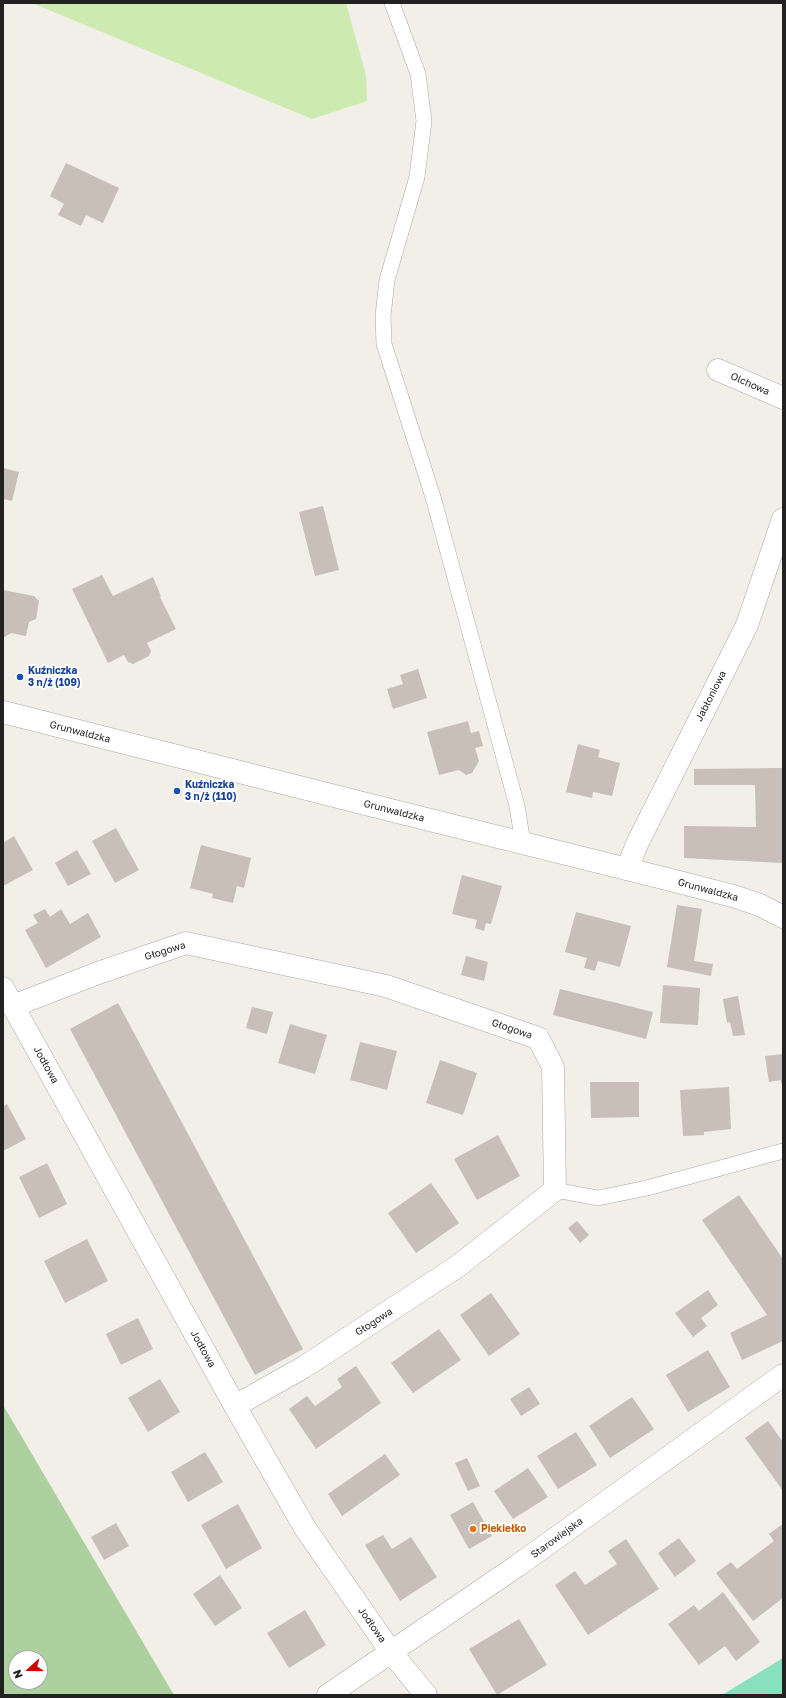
<!DOCTYPE html>
<html>
<head>
<meta charset="utf-8">
<style>
	body { margin:0 }
	#map { position:relative; width:786px; height:1698px; overflow:hidden; background:#f2efe9; font-family:"Golos Text",sans-serif }
	canvas { display:block }
	.frame { position:absolute; inset:0; border:4px solid #222; pointer-events:none }
	.north { position:absolute; left:8px; top:1650px; width:40px; height:40px; box-sizing:border-box; background:#fff; border:1px solid #a7a7a7; border-radius:50%; rotate:249deg; font-size:11px; font-weight:700; line-height:16px; text-align:center; color:#222 }
	.north::after { content:''; display:block; margin:auto; width:14px; height:18px; background:#d40000; clip-path:polygon(50% 0,100% 100%,50% 72%,0 100%) }
</style>
</head>
<body>
<div id="map">
<canvas width="786" height="1698"></canvas>
<div class="frame"></div>
<div class="north">N</div>
</div>
<script>
const g = document.querySelector('canvas').getContext('2d');
g.lineJoin = 'round';
function fillPath(path, color) { g.fillStyle = color; g.fill(path, 'evenodd'); }
function strokePath(path, color, width, dash) { g.strokeStyle = color; g.lineWidth = width; g.lineCap = dash ? 'butt' : 'round'; g.setLineDash(dash || []); g.stroke(path); }
function write(font, color, halo, rows, align = 'center') {
  g.font = font + ' "Golos Text",sans-serif'; g.lineWidth = 4; g.setLineDash([]); g.textBaseline = 'middle'; g.strokeStyle = halo; g.fillStyle = color; for (const [text, x, y, turn = 0] of rows) {
    g.save(); g.translate(x, y); g.rotate((+turn || 0) * Math.PI / 180); g.textAlign = isNaN(turn) ? turn : align; if (halo) g.strokeText(text, 0, 0); g.fillText(text, 0, 0); g.restore();
  }
}
const grass = new Path2D(`
	M32,3H346L366,75L367,101L312,119Z`);
const forest = new Path2D(`
	M3,1405L174,1695H3ZM16,1658H40V1682H16Z`);
const pitch = new Path2D(`
	M783,1658V1695H722Z`);
const building = new Path2D(`
	M66,163L119,188L103,223L86,215L81,226L58,215L64,204L50,196Z
	M3,468L19,472L12,501L3,499Z
	M323,506L339,570L315,576L299,512Z
	M102,575L113,596L153,577L161,596L160,597L176,629L147,643L151,651L149,656L133,664L128,662L124,655L108,663L72,589Z
	M3,590L34,596L39,601L36,619L29,622L26,636L11,633L3,638Z
	M418,669L427,698L393,709L387,689L403,684L400,675Z
	M468,721L471,733L479,731L483,746L475,748L479,761L472,773L466,775L459,770L439,775L427,732Z
	M578,744L600,750L598,757L620,763L612,796L593,792L592,798L566,792Z
	M782,768L783,863L684,858V826L756,827L755,785H694V769Z
	M116,828L139,870L115,883L92,841Z
	M14,836L33,870L3,886V843Z
	M201,845L251,858L244,888L237,886L233,903L212,898L213,894L190,888Z
	M77,850L91,874L68,886L55,863Z
	M462,875L502,886L491,924L486,923L484,931L475,928L477,920L452,914Z
	M677,905L702,909L694,961L713,964L711,976L667,967Z
	M45,909L50,917L61,909L70,924L88,913L101,937L46,968L25,930L38,923L33,915Z
	M576,912L631,926L620,967L598,961L595,971L584,968L587,958L565,952Z
	M466,956L488,962L484,981L461,975Z
	M663,985L700,988L698,1025L660,1023Z
	M560,989L653,1012L646,1039L553,1015Z
	M738,996L745,1035L733,1036L730,1022L727,1023L723,999Z
	M118,1003L303,1349L255,1375L70,1029Z
	M252,1007L273,1012L267,1034L246,1028Z
	M290,1024L327,1035L315,1074L278,1063Z
	M360,1042L397,1051L387,1090L350,1080Z
	M783,1054V1083H781V1080L769,1082L765,1056Z
	M440,1060L477,1073L463,1115L426,1103Z
	M590,1082H639V1117L591,1118Z
	M729,1087L731,1129L704,1132V1135L683,1136L680,1090Z
	M7,1104L26,1139L3,1151V1106Z
	M498,1135L520,1176L477,1200L454,1159Z
	M47,1163L67,1204L39,1218L19,1177Z
	M431,1183L459,1223L416,1253L388,1213Z
	M739,1195L783,1259V1341L742,1360L730,1333L767,1315L702,1220Z
	M577,1221L589,1235L580,1243L568,1228Z
	M87,1239L108,1281L65,1303L44,1261Z
	M708,1290L718,1305L701,1318L707,1326L693,1337L675,1313Z
	M491,1293L520,1334L489,1356L460,1315Z
	M138,1318L153,1349L121,1365L106,1334Z
	M439,1329L461,1360L413,1393L391,1363Z
	M708,1350L730,1387L688,1412L666,1375Z
	M356,1366L381,1403L316,1449L289,1409L307,1396L315,1406L342,1387L337,1379Z
	M160,1379L180,1412L148,1432L128,1398Z
	M529,1387L540,1404L521,1416L510,1399Z
	M632,1397L654,1429L610,1458L589,1426Z
	M768,1421L783,1442V1491L745,1438Z
	M576,1432L597,1465L558,1489L537,1456Z
	M205,1452L223,1482L188,1502L171,1472Z
	M385,1454L400,1475L342,1516L328,1494Z
	M467,1458L480,1486L468,1491L455,1463Z
	M528,1468L548,1497L513,1519L494,1491Z
	M473,1502L492,1536L469,1549L450,1515Z
	M238,1504L262,1548L226,1569L201,1525Z
	M116,1523L129,1546L104,1560L91,1537Z
	M781,1525L783,1528V1598L753,1621L716,1573L731,1562L737,1569L774,1541L769,1534Z
	M383,1535L392,1549L411,1537L437,1577L400,1601L365,1545Z
	M679,1538L696,1561L675,1577L658,1553Z
	M626,1539L659,1589L588,1635L555,1585L575,1571L585,1585L617,1564L608,1551Z
	M220,1575L242,1608L215,1626L193,1594Z
	M723,1592L760,1642L736,1661L725,1646L699,1665L668,1624L694,1605L699,1611Z
	M305,1610L326,1645L289,1668L267,1633Z
	M519,1619L547,1665L497,1695L469,1649Z`);
const service = new Path2D(`
	M392,3L418,74L424,121L417,177L387,280L383,316L384,344L433,497L517,806L523,843
	M555,1190L598,1198L647,1188L783,1151`);
const minor = new Path2D(`
	M718,370L783,398
	M627,869L637,844L747,625L783,519
	M3,988L235,1406L305,1528L391,1652L426,1695
	M13,1006L98,973L186,943L386,986L538,1038L553,1067L555,1190L458,1266L304,1367L235,1406
	M328,1695L517,1566L783,1375`);
const tertiary = new Path2D(`
	M3,712L370,805L667,879L733,896L760,905L783,917`);
const markers = [
	[20,677,4,"#1a4fb4"],
	[177,791,4,"#1a4fb4"],
	[473,1529,4,"#e8710a"]
];
const streetNames = [
	["Olchowa",750,384,24],
	["Jabłoniowa",711,696,-63],
	["Grunwaldzka",80,732,14],
	["Grunwaldzka",394,811,14],
	["Grunwaldzka",708,890,15],
	["Głogowa",165,951,-17],
	["Głogowa",512,1029,19],
	["Jodłowa",46,1065,61],
	["Głogowa",374,1322,-33],
	["Jodłowa",203,1349,61],
	["Starowiejska",557,1538,-36],
	["Jodłowa",372,1625,55]
];
const transitNames = [
	["Kuźniczka",28,671],
	["3 n/ż (109)",28,683],
	["Kuźniczka",185,785],
	["3 n/ż (110)",185,797]
];
const foodNames = [
	["Piekiełko",481,1529]
];
fillPath(grass, '#cdebb0');
fillPath(forest, '#add19e');
fillPath(pitch, '#88e0be');
fillPath(building, '#c7bfb8');
strokePath(service, '#a9a9a9', 16);
strokePath(minor, '#a9a9a9', 23);
strokePath(tertiary, '#a9a9a9', 23);
strokePath(service, '#fff', 15);
strokePath(minor, '#fff', 22);
strokePath(tertiary, '#fff', 22);
for (const [x, y, r, color] of markers) { const dot = new Path2D(); dot.arc(x, y, r, 0, 2 * Math.PI); g.fillStyle = color; g.fill(dot); strokePath(dot, '#fff', 1.5); }
write('10px', '#222', '#fff', streetNames);
write('bold 10px', '#164399', '#fff', transitNames, 'left');
write('bold 10px', '#c56008', '#fff', foodNames, 'left');
</script>
</body>
</html>
